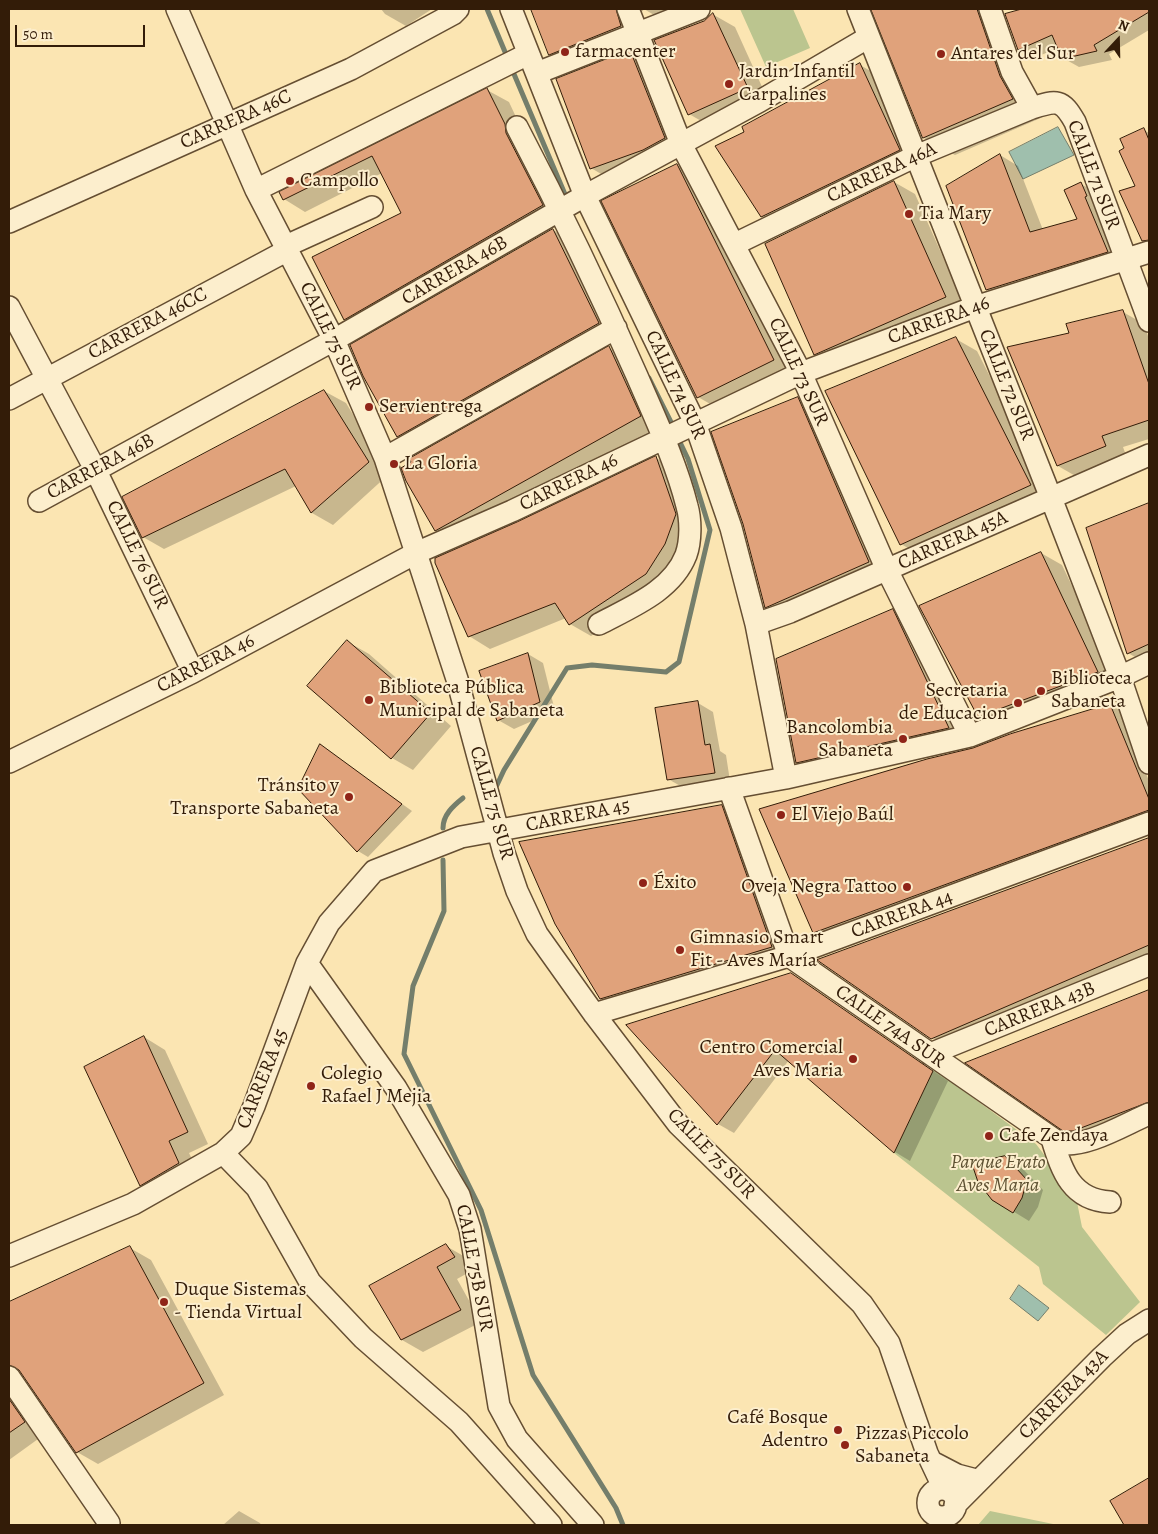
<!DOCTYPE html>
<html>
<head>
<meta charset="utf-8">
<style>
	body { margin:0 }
	#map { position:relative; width:1158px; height:1534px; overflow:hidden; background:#fbe5b2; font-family:Alegreya,serif }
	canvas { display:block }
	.frame { position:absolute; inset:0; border:10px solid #331c08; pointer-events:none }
	.north { position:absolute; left:1093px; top:15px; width:50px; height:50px; -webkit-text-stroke:4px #fceecd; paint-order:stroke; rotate:21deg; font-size:14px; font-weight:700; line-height:20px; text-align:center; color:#331c08 }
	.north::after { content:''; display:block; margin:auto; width:18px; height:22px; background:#331c08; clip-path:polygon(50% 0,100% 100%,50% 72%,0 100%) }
	.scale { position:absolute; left:15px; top:25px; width:130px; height:22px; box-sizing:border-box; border:2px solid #331c08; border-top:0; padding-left:6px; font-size:15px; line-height:18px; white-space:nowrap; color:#331c08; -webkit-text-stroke:4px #fceecd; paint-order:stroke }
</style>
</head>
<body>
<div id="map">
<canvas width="1158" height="1534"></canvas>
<div class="frame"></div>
<div class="north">N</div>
<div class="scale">50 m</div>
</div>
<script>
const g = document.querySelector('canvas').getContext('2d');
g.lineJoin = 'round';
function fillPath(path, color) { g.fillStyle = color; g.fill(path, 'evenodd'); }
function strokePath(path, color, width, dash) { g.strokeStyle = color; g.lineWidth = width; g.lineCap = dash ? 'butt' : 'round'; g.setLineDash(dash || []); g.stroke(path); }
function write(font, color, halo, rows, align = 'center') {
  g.font = font + ' Alegreya,serif'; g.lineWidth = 4; g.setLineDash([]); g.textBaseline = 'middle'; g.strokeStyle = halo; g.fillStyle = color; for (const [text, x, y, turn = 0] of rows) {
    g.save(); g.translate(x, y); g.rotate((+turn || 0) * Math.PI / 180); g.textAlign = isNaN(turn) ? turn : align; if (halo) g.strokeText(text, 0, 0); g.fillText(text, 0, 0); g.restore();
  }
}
const green = new Path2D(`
	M740,9H793L810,48L766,67Z
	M934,1069L1036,1144L1076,1197L1082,1227L1140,1302L1106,1335L1043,1284L1039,1267L894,1153Z
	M990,1511L1058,1525H978Z`);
const water = new Path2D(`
	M1058,127L1074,155L1023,179L1009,152Z
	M1019,1285L1049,1308L1038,1321L1010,1299Z`);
const shadow = new Path2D(`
	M381,9H432L406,26L385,14Z
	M532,9H698L664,21L644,9L636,20L571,66L550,54Z
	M871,9H999L1031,95L1043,117L955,155L924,138Z
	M1026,9H1149V30L1109,54L1112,60L1079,67L1063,58L1058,48L1034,58L1019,49L1007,15Z
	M714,15L735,27L768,100L710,126L689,114L704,22Z
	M630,51L652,63L686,150L613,181L591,168L558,80Z
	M860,65L881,77L921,162L783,229L762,216L745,132Z
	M487,90L509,102L563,218L366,331L345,319L402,214L382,173L305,212L284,199L281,193Z
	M1144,130L1149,133V243L1143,240L1137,187L1126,149Z
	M1000,155L1018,166L1043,230L1079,220L1081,184L1099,194L1126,262L1006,300L987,289Z
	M677,165L698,177L795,373L719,409L698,397Z
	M894,182L915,194L966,309L837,366L815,354Z
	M553,230L574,242L620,335L419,448L398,436Z
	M1123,312L1144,324L1149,339V439L1123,447L1127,458L1079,478L1058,466Z
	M956,339L977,351L1051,497L922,556L901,544Z
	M609,348L630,360L661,428L457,543L435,530Z
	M324,391L346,403L389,474L333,525L312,513L296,486L164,549L143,537Z
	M798,399L819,411L889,574L787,619L766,607Z
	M656,458L677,470L697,527L667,586L591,636L570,624L566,618L490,649L469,636L518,524Z
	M1149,505V665L1128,653L1087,529Z
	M1041,553L1062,565L1119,684L1000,729L979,716Z
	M893,611L914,623L969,740L818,774L797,762Z
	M348,642L369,654L451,726L413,770L392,758Z
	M528,654L543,663L555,711L514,729L498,720Z
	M698,703L713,712L720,751L726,755L730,781L684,788L668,779Z
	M1110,705L1121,711L1149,781V820L824,939L814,933L973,749Z
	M321,746L412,811L368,857L358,851L299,789Z
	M721,806L743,818L792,959L622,1011L601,998Z
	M1149,840V955L942,1044L820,961Z
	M791,974L948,1081L910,1161L895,1152L789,1060L734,1133L718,1124L628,1026Z
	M1149,991V1110L1075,1136L968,1063Z
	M144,1037L165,1050L208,1144L189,1153L200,1176L162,1197L141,1185Z
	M1005,1158L1021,1167L1043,1190L1038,1207L1029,1221L993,1199Z
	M446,1246L467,1258L475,1269L457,1279L481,1322L423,1352L402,1340L370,1287Z
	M130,1248L151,1260L224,1395L98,1464L77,1452L20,1369L9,1358V1303Z
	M9,1385L45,1434L9,1460Z
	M1149,1479V1525H1126L1112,1501Z
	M239,1511L260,1523L261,1525H223Z`);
const stream = new Path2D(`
	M487,9L508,59
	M511,67L567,199
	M649,378L674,428
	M497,785L504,770L567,668L592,665L666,672L679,662L710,530L688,459L677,436
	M443,828C443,815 453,806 463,798
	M443,860L444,911L413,986L404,1054L481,1210L533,1375L616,1508L623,1525`);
const building = new Path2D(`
	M531,9H616L621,26L549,55Z
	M871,9H977L1000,76L1013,99L923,138Z
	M1022,9H1149V12L1094,45L1097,51L1062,59L1052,35L1018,50L1005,14Z
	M713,13L748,88L688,115L654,40L704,21Z
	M630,50L665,138L643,150L590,169L556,79Z
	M860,63L900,150L761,217L715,146L744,132L742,127Z
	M487,88L505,124L506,133L543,205L344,320L312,257L401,213L372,156L283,200L279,192Z
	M1144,128L1149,140V240L1142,241L1119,191L1135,186L1119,151L1124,148L1120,139Z
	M1000,154L1030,232L1077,219L1064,190L1081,182L1087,196L1085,197L1108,252L986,290L946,186Z
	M677,164L774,360L697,398L601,201Z
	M894,181L946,297L814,355L765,244Z
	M553,229L599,323L397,437L363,376L350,345Z
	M1123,310L1149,384V420L1102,436L1106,446L1057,466L1007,347L1069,333L1066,324Z
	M956,337L1031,485L900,545L825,391Z
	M609,346L641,416L435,531L406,481L401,468L411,462L409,459Z
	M324,390L369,462L311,513L285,469L142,538L122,497Z
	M798,397L869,562L765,608L743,524L711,432Z
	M656,456L676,514L665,544L646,574L569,625L555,603L468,637L435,563V558L517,522Z
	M1149,503V644L1127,654L1086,528Z
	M1041,552L1098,672L978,717L919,606Z
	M893,609L949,728L796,763L776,659Z
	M347,640L431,713L391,759L307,686Z
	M528,653L540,702L497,721L479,671Z
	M698,701L705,745L710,744L715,773L667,780L655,708Z
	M1110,704L1149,799V810L813,933L759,809L927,759L973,748L1010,734Z
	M320,744L402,804L357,852L298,789Z
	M722,805L772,947L600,999L555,924L519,842Z
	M1149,838V945L931,1039L817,960Z
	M791,973L933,1071L894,1153L775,1050L717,1125L626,1025Z
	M1149,990V1102L1073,1131H1063L965,1063Z
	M144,1036L188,1132L169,1141L179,1163L140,1186L84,1067Z
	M1005,1156L1027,1180L1022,1198L1013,1213L992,1200L978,1182L972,1164Z
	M446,1244L455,1257L437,1267L461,1310L401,1340L369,1286Z
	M130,1246L204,1383L76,1453L19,1370L9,1365V1302Z
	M9,1399L25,1422L9,1433Z
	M1149,1478V1525H1124L1110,1501Z`);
const minor = new Path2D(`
	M177,9L256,190L334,340L385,458L457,679L504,853L517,891L537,934L594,1014L678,1124L862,1304L889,1343L927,1453L944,1489
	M511,9L585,196L695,423L731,528L756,624L786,778
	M628,9L681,144L801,373L887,570L970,736
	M858,9L1051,498L1120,677L1149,763
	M990,9L1012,72L1032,108
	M537,73L699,9
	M517,127C560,209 600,292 637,376C655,418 676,462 687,506C691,520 691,541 686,555C672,591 631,607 599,624
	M256,190L528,54
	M9,222L351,69L453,14L458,9
	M735,244L916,156L1032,108C1057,100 1062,99 1075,122L1149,321
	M286,246L372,207
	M9,307L96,471L193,672
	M9,399L288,250
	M385,458L616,328
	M39,501L334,340L581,198L760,101L869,37
	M756,624L790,612L1149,455
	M9,762L193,672L416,553L512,511L801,373L975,307L1149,252
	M729,788L789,956L1059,1143C1085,1149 1125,1124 1149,1114
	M307,963L396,1088L459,1195L470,1229L499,1406L517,1439L593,1525
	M594,1014L789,956L1149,823
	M930,1054L1149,965
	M1052,1139C1062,1172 1072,1200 1110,1202
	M223,1153L257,1188L310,1282L363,1338L459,1422L551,1525
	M9,1256L133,1204L223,1153L241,1136L254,1106L307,963L329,923L374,871L461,837L786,778L970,736L1120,677L1149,663
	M9,1377L109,1523
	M932,1462L957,1475L976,1480
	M928 1503a14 14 0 1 1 28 0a14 14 0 1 1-28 0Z
	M955,1505L1102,1357L1127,1334L1149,1320`);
const markers = [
	[565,52,5,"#8f2418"],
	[941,54,5,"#8f2418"],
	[729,84,5,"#8f2418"],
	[290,181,5,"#8f2418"],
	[909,214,5,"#8f2418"],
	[369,407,5,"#8f2418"],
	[394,464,5,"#8f2418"],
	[1041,691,5,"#8f2418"],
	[369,700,5,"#8f2418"],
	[1018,703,5,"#8f2418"],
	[903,739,5,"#8f2418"],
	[349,797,5,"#8f2418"],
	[781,815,5,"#8f2418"],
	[643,883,5,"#8f2418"],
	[907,887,5,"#8f2418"],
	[680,950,5,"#8f2418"],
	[853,1059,5,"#8f2418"],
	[311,1086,5,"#8f2418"],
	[989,1136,5,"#8f2418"],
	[164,1302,5,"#8f2418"],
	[838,1430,5,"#8f2418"],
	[845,1445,5,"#8f2418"]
];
const poiNames = [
	["farmacenter",575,52],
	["Antares del Sur",951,54],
	["Jardin Infantil",739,72],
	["Carpalines",739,95],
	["Campollo",300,181],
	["Tia Mary",919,214],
	["Servientrega",379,407],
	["La Gloria",404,464],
	["Biblioteca",1051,679],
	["Sabaneta",1051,702],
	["Biblioteca Pública",379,688],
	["Municipal de Sabaneta",379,711],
	["Secretaria",1008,691,"right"],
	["de Educacion",1008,714,"right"],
	["Bancolombia",893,728,"right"],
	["Sabaneta",893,751,"right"],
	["Tránsito y",339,786,"right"],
	["Transporte Sabaneta",339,809,"right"],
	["El Viejo Baúl",791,815],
	["Éxito",653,883],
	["Oveja Negra Tattoo",897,887,"right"],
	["Gimnasio Smart",690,938],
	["Fit - Aves María",690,961],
	["Centro Comercial",843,1048,"right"],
	["Aves Maria",843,1071,"right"],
	["Colegio",321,1074],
	["Rafael J Mejia",321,1097],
	["Cafe Zendaya",999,1136],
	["Duque Sistemas",174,1290],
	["- Tienda Virtual",174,1313],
	["Café Bosque",828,1418,"right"],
	["Adentro",828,1441,"right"],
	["Pizzas Piccolo",855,1434],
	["Sabaneta",855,1457]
];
const streetNames = [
	["CARRERA 46C",236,120,-24],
	["CARRERA 46A",882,173,-25],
	["CALLE 71 SUR",1093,175,69],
	["CARRERA 46B",455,271,-30],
	["CARRERA 46",939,321,-20],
	["CARRERA 46CC",148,324,-28],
	["CALLE 75 SUR",330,336,64],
	["CALLE 73 SUR",798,372,65],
	["CALLE 74 SUR",675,385,65],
	["CALLE 72 SUR",1006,385,68],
	["CARRERA 46B",101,467,-28],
	["CARRERA 46",569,483,-26],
	["CARRERA 45A",953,541,-24],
	["CALLE 76 SUR",137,555,64],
	["CARRERA 46",206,664,-27],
	["CALLE 75 SUR",491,803,74],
	["CARRERA 45",578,816,-11],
	["CARRERA 44",902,915,-20],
	["CARRERA 43B",1040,1010,-22],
	["CALLE 74A SUR",890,1027,35],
	["CARRERA 45",263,1079,-68],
	["CALLE 75 SUR",711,1154,46],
	["CALLE 75B SUR",474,1268,79],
	["CARRERA 43A",1064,1395,-45]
];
const parkNames = [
	["Parque Erato",998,1163],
	["Aves Maria",998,1186]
];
fillPath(green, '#bbc58f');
fillPath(water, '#9fbfad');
strokePath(water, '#747e6b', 1);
fillPath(shadow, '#0003');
strokePath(stream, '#747e6b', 5);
fillPath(building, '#e0a27b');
strokePath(building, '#331c08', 1);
strokePath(minor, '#654e32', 24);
strokePath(minor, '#fceecd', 21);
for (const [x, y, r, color] of markers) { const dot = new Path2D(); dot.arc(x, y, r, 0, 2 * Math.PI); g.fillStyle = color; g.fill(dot); strokePath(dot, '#fceecd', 2); }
write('20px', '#331c08', '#fceecd', poiNames, 'left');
write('20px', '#331c08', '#fceecd', streetNames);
write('italic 20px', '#5c4f30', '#fceecd', parkNames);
</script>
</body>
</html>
